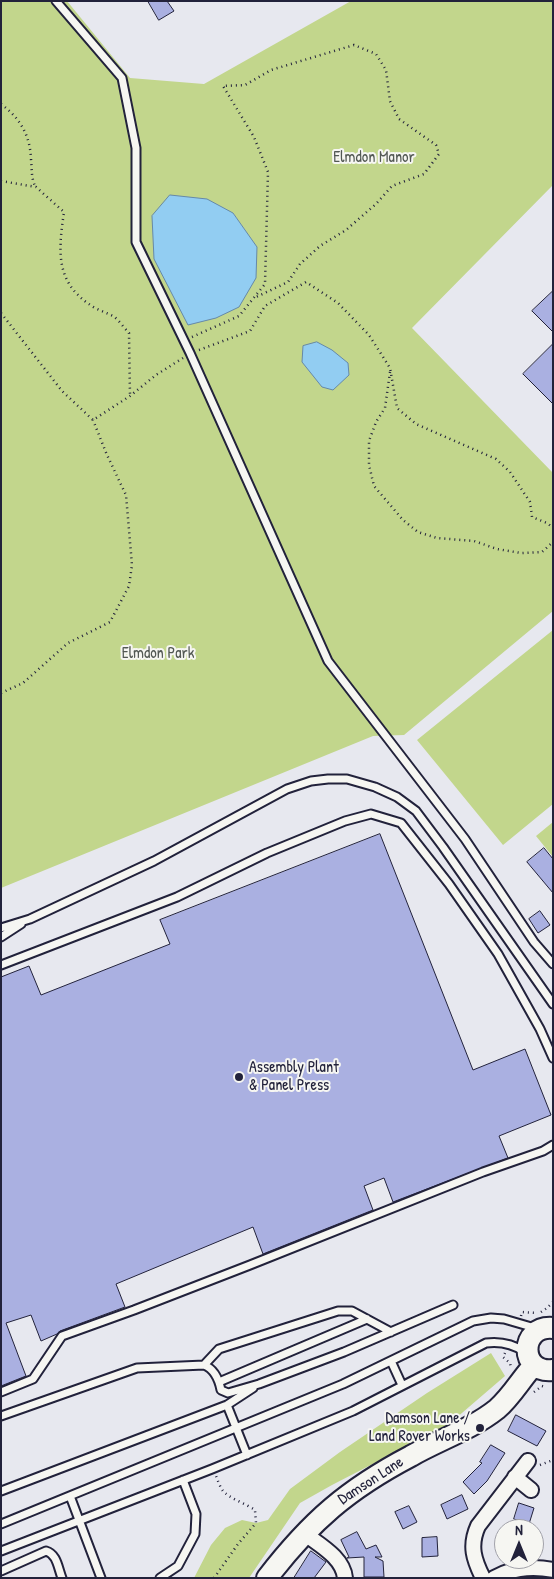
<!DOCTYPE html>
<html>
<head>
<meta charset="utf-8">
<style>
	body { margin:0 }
	#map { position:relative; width:554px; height:1579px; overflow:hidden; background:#e7e8ef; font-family:"Patrick Hand",sans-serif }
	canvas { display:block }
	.frame { position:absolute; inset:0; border:2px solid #22223b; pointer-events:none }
	.north { position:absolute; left:494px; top:1519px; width:50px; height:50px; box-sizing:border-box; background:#f6f6f2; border:1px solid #a1a1a9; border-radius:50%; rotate:0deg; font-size:14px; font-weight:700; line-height:20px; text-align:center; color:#22223b }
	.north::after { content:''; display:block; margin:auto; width:18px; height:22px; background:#22223b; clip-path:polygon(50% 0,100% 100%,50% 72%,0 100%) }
</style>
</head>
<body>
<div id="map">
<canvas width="554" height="1579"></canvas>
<div class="frame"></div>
<div class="north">N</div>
</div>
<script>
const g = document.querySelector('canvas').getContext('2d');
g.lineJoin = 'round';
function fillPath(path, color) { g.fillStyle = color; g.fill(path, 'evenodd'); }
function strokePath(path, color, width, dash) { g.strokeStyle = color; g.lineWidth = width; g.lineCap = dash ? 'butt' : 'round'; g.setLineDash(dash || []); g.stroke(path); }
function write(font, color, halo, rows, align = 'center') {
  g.font = font + ' "Patrick Hand",sans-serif'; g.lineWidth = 4; g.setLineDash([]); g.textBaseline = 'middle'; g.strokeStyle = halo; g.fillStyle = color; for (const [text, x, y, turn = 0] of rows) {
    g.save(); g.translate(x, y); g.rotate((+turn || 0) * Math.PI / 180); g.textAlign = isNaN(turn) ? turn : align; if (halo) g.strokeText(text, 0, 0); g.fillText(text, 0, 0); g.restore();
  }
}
const green = new Path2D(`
	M1,1H67L130,78L204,84L351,1H553V185L412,328L553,473V611L404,735L373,736L1,888ZM233,213L256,247V278Z
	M553,630V804L503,845L417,740Z
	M553,822V857L536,836Z
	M491,1353L505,1376L448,1425L332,1485L300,1503L249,1578H194L211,1545L225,1528L242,1520L256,1523L268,1520L290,1489L340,1452L427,1393Z`);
const water = new Path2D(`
	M170,195L207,199L233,213L257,247L256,278L239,307L216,318L188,325L154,259L152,216Z
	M317,342L332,350L348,363L349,375L333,390L322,387L302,362L303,346Z`);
const building = new Path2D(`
	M148,1H167L174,11L159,20Z
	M553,291V332L532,311Z
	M553,344V404L523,374Z
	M380,834L473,1070L525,1049L551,1115L499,1136L508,1158L393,1202L384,1178L364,1186L373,1210L263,1254L253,1227L116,1284L125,1307L60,1331L57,1334L41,1341L31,1315L6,1323L26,1376L1,1386V977L29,966L41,995L170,944L160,920Z
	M544,848L553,859V893L527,862Z
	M540,911L550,925L538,933L529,919Z
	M516,1415L546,1431L537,1446L508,1431Z
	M491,1445L505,1453L487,1481L474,1494L463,1482L482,1463L480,1462Z
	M462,1495L468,1509L447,1519L441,1505Z
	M519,1503L534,1508L529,1524L514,1519Z
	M409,1506L417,1522L403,1529L395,1512Z
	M357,1532L366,1549L376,1545L382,1557H375L383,1561L384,1577H364V1557L347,1558L349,1557L341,1540Z
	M437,1537L438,1556L422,1557V1538Z
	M311,1551L326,1562L314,1578H294Z`);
const path = new Path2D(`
	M1,104C20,118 30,135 31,159C32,169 31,177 35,186
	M1,181L36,187L64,212C58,253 55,284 95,308C101,311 107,313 113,316C119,320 124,328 129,333L130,396
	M1,313L62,391L93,420L130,396L156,375L183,358
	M192,337L239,316L265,284L268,172L254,137L223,86L245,85L271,70L354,45L376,54L386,70L390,101L399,119L436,145L439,154L424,174L392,186L376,204L346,230L320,246L300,264L288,282L254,298
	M199,350L250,331L265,306L306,282L338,303L369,335L390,368L397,408L416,424L496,459L510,472L530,502L532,517L547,523L553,528
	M390,372L385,408L376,422L369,441V465L374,486L403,520L418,532L437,538L474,541L497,549L521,553L542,552L553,542
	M1,693L23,683L68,643L110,622L129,586L132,565L126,495L107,455L93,420
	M541,1312L547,1308L553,1302
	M521,1316L522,1312L536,1313
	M505,1353L503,1357L510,1363L511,1368
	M534,1392L542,1386L545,1387
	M540,1465L553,1460
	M214,1578L238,1544L256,1523L255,1510C246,1504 229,1498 223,1491C220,1487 218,1481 216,1476`);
const lane = new Path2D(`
	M56,1L122,78L136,148V242L190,353L328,661L465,839L534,942L553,964
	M1,928L30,919L154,861L287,789L311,781L328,779H347L375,787L397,797L416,811L443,847L553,1004
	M1,937L21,924
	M1,965L177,897L267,853L345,821L371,814L401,823L449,884L498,954L540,1029L553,1058
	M391,1361L402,1385
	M204,1365L219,1349L338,1311H352L391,1332
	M219,1382L367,1319
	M1,1392L33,1379L62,1336L134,1310L250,1265L483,1172L543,1151L553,1145
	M227,1405L247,1455
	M1,1416L137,1368L204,1365C214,1369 219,1380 221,1390L228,1393L259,1384L344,1352L453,1305
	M1,1491L227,1405L253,1388
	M70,1496L101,1578
	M1,1524L343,1384L473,1321L491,1318L504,1319L535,1328
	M1,1551L212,1469L353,1411L486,1343C501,1341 513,1344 525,1352
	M1,1571L46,1551C57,1554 58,1568 62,1578
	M160,1578L178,1566L195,1534L196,1514L183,1480`);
const street = new Path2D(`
	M515,1477L531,1490
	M304,1533C319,1545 343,1557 345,1578
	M483,1578C474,1560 469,1546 478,1526L528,1461
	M494,1578C512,1568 533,1566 553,1570`);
const secondary = new Path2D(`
	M553,1328C519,1325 519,1374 553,1370
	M267,1578C311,1521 348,1489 411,1456C439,1440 472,1429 497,1409C512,1396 521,1379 534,1365`);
const markers = [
	[239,1077,5,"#22223b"],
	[480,1428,5,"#22223b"]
];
const parkNames = [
	["Elmdon Manor",374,158],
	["Elmdon Park",158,654]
];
const poiNames = [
	["Assembly Plant",249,1068],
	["& Panel Press",249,1086],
	["Damson Lane /",470,1419,"right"],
	["Land Rover Works",470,1437,"right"]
];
const streetNames = [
	["Damson Lane",371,1481,-33]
];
fillPath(green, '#c2d68c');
fillPath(water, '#92cdf2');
strokePath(water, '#6589a9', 1);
fillPath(building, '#aab0e1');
strokePath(building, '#22223b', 1);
strokePath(lane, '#22223b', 11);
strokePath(street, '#22223b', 18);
strokePath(secondary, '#22223b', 24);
strokePath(path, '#22223b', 2.5, [1, 4]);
strokePath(lane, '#f6f6f2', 7);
strokePath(street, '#f6f6f2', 14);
strokePath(secondary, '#f6f6f2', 20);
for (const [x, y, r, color] of markers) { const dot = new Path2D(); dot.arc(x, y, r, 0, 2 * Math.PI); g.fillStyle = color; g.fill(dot); strokePath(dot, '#f6f6f2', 2); }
write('16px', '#525853', '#f6f6f2', parkNames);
write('16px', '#22223b', '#f6f6f2', poiNames, 'left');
write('16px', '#22223b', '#f6f6f2', streetNames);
</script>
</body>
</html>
